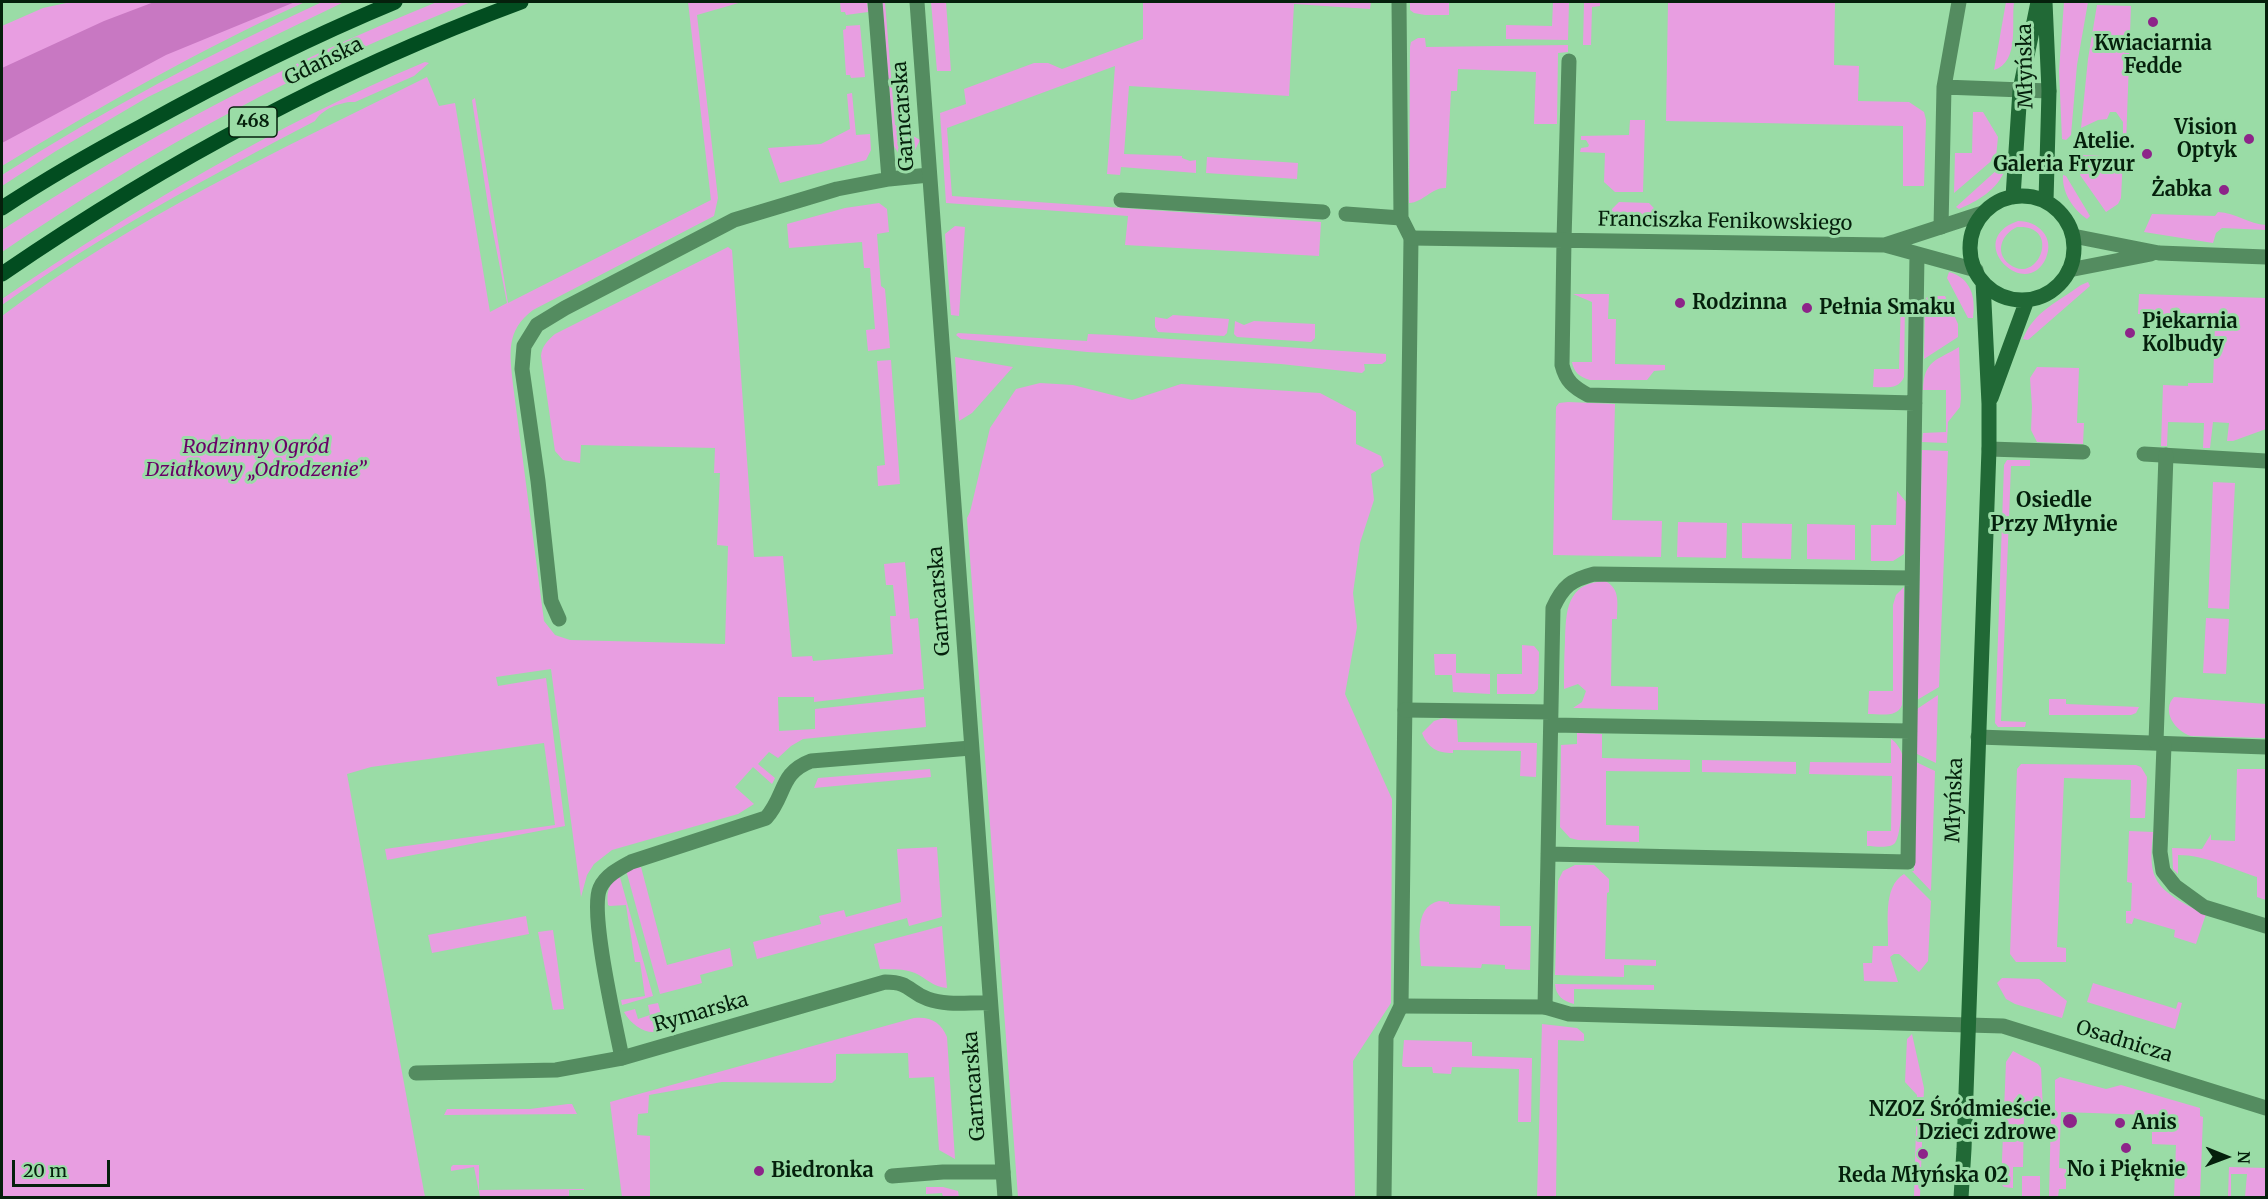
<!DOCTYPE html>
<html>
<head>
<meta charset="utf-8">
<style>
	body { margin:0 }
	#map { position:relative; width:2268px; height:1199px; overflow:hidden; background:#9adca6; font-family:Merriweather,serif }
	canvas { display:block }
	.frame { position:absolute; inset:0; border:3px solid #05200c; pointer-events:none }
	.north { position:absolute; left:2196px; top:1127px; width:60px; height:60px; -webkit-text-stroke:4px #9adca6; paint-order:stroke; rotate:91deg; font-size:16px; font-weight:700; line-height:24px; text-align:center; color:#05200c }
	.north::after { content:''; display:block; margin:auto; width:21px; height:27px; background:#05200c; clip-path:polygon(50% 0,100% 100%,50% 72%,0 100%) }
	.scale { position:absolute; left:12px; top:1160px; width:98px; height:27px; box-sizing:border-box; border:3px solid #05200c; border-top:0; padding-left:8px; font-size:18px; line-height:21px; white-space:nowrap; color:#05200c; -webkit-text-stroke:4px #9adca6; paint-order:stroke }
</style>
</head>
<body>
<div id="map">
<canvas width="2268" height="1199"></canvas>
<div class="frame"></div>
<div class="north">N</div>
<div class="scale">20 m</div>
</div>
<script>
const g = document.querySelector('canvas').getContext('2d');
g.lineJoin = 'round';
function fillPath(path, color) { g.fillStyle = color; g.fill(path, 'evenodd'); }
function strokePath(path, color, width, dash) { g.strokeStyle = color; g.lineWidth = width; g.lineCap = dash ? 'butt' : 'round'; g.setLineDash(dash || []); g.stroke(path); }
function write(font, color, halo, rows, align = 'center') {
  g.font = font + ' Merriweather,serif'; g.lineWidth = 6; g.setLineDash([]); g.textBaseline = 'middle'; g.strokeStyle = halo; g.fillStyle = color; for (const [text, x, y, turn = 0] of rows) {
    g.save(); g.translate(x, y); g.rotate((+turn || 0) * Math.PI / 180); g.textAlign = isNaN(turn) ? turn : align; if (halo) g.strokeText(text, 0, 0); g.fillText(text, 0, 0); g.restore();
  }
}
const green = new Path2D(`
	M71,2H305C200,49 100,107 2,166V26L43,8Z
	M322,2H344L148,97L56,151L2,186V175C104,110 211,53 322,2Z
	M437,2H471C389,35 308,70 231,112C152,154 76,202 2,252V230C139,141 285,63 437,2Z
	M688,2H742L697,15L718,198L714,216L533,310C505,331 510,354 513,385L544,621L555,635L570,640L725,644L728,546L717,545L720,473H714L715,448L581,445L580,463L563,460L555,451L541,356C542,346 547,341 555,334L728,247L732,250L754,557L783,556L792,657L812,656L813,661L893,654L890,616H896L893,585H886L884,564L905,562L910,619L918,618L924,689L814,702V697H778L779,731L815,729V709L924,697L926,727L803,739L791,746L778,758L769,752L758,764L775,778L772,784L753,767L735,787L754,804L738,814L612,850L594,864L587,875L581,897L551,669L496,677L498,686L546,678L565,826L387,860L385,849L555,825L544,743L371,767L347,774L425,1197H2V316C132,218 282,149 427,77L439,106L455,103L490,312L507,303L489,212L472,100L475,98L508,303L711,200Z
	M840,2H867L868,12L846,15L845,12H841Z
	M882,2H885L895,125L920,140L915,150L907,155L899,154L894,146Z
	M931,2H946L951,71H937Z
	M1143,2H1371L1370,9L1294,4L1289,96L1129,86L1124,154L1182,156V158L1190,161L1196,160V173L1121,167L1120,175L1107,174L1115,66L947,128L952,196L1321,222L1319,256L1125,245L1128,216L946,203L940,113L966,104L964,89L1034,63H1048L1062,69L1143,39Z
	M1410,2H1449V15H1425L1414,13L1410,10Z
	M1553,2H1569L1568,40L1506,39V25L1552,26Z
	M1584,2H1600V6L1592,7L1591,45H1583Z
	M1668,2H1835L1834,65L1859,66L1858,101L1909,102L1924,112L1926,120L1924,186H1903V126L1666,121Z
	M2006,2H2014C2011,23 2020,62 1994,70Z
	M2064,2H2088L2077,65L2071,135L2066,140L2062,139L2059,71Z
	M2097,5L2131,6L2126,144L2123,143V122L2116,112H2110L2107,119L2098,120L2081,128L2088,59Z
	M860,25L865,77L851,78L850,75H846L843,30L846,29V26Z
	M1418,38H1425L1426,47L1568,45V52L1558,53L1557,124H1534L1536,72L1458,69L1457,91H1451L1446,188C1432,187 1424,202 1409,203L1410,47L1411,42Z
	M425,62L429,63L414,76L355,102C342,101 322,109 315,121C208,177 101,235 2,305V299C136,208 275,125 425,62Z
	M852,93L856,135L870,134L871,150L866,160L780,183L768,148L821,144L850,129L847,94Z
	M1973,112H1983L1998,137L1996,157L1954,193L1955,153H1972Z
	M1630,120H1645L1643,192H1615L1604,182L1605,153L1580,152L1581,148L1588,147L1589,145L1586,140H1581V136L1629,135Z
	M2082,155L2123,157L2121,198L2118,204L2106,212L2080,175Z
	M1207,157L1298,163L1297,179L1206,173Z
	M1999,168L2005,169C1999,189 1976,202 1959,209L1956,207Z
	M2063,175L2066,176L2090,216L2087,219C2073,209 2062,193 2063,175Z
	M1619,202L1649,203L1673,228L1608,226L1609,212Z
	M879,203L887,209L889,232L877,234L881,286L885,289L890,348L868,351L866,330L875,329L870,268H864L862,242L789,248L787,224L845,208Z
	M2218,212C2236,213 2249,224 2266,225V230L2222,228L2216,233L2213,243L2144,232L2152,214L2215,216Z
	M2018,221C2038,221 2055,237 2046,258C2026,303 1962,240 2018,221ZM2017,227C2063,224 2038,287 2009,264C1994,252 2002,234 2017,227Z
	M955,226L965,227L959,316L951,315L945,234Z
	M1949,272C1971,278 1976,297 1973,318H1968L1947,278Z
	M2088,282L2090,286L2028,340L2023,339C2034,311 2058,302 2081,285Z
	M1573,294H1609L1608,319H1616L1615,364L1665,365V370L1654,371L1647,380H1590C1579,377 1574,372 1572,362H1592V302Z
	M2139,294L2266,298V429L2233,441H2227L2229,423L2213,422L2210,448H2203L2204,423L2168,422L2167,446H2161L2163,385L2188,386V383H2213L2215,325L2196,324V316L2138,314Z
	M1932,296H1945L1958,324V337L1924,359L1925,301L1927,297Z
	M1901,301H1905L1904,377C1899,390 1885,387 1873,387L1874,369H1899Z
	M1173,315L1229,319L1227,333L1224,336L1158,332L1155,327V317L1167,319Z
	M1235,321L1244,325L1254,321L1315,324V338L1311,342L1237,337L1234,334Z
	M958,333L1087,341L1088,334L1113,335L1386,354V361L1382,364H1364L1365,370L1362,373L1281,364L1087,352L961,339L956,335Z
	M1959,347L1961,398L1960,407L1948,422L1947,443L1922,442L1923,433L1946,432V390H1923C1924,360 1936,361 1959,347Z
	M955,357L1013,367L972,413L959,421Z
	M891,360L900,484L878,486L877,466L885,465L877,361Z
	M2037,367L2079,368L2077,423H2084L2083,444L2037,442L2031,430L2032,407L2030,378Z
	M1040,383L1073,385L1132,400L1181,384L1320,393L1356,412V444L1381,456L1384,466L1371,474L1374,500L1360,543L1353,593L1357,627L1345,694L1392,799L1391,1003L1353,1061L1355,1197H1018L967,518L970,512L990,428L1016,389Z
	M1568,402L1615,404L1612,520L1662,521L1661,557L1553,555L1556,407L1559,403Z
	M1922,450L1948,451L1939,687L1917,700Z
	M2007,460H2030V466H2011L2001,721L2026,722L2025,727H1998L1995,723L2004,465Z
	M2213,482L2235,483L2229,609L2208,608Z
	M1897,491L1906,502L1904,554L1893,561H1871V525H1896Z
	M1678,522L1727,523L1726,558L1677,557Z
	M1742,523L1792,524L1791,559L1742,558Z
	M1807,524L1855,525V560L1807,559Z
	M1605,581C1621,589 1617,604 1617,619H1612L1611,686L1658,687V710L1576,708H1573L1582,702L1586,691L1578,684L1564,689C1564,673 1564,658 1565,642C1566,611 1566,583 1605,581Z
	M1904,587L1902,705C1897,718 1881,714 1868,714L1869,691H1893V605L1896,595Z
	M2206,618L2229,619L2226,674L2203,673Z
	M1522,645L1534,646L1539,652L1538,689L1534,694H1497V674H1522Z
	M1434,654H1456V673L1490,674V694L1453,692L1452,675H1435Z
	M1938,695L1936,763L1915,753L1917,709Z
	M2174,697L2266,704V738L2191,736C2175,731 2161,711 2174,697Z
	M2049,699H2066V704L2139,707L2136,713L2131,715H2049Z
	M1444,718L1457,720L1458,742L1537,743L1536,777L1520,776L1521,751L1453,750V753C1437,753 1428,748 1422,733L1434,721Z
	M1577,733L1602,734V758L1690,760V772L1606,771V825L1639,826V842L1578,840L1570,838L1560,827L1561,745L1577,744Z
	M1891,739C1896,742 1900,748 1902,754C1905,766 1903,834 1895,843C1890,849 1875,846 1867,846V831H1891L1892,776L1809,774L1810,762L1891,763Z
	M1702,760L1796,762V774L1702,772Z
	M1916,762L1935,771L1931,891L1912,871H1914Z
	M2021,764L2136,765L2141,767L2147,777L2145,818H2130L2131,780L2064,778L2057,947L2066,948V962H2016L2010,954L2017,769Z
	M930,769L931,777L814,788L818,778Z
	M2237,769H2266V900L2257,897V877C2232,869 2205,855 2178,855V874L2173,869L2172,848L2202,849L2211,834V840L2235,841Z
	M2129,831L2153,832C2152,847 2149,866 2156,879C2163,894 2191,908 2206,914L2196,944L2174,937L2175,930L2134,918L2132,924L2126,923V911H2131L2132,883L2127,882Z
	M937,847L942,917L909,926L907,918L757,959L753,942L821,924L819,916L844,910L846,917L901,902L897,849Z
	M1575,865H1594L1609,879V892L1607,893L1605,959L1656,960V966L1624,965V977L1555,975L1558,881L1563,871Z
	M641,867L667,965L730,948L733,966L700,975L702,983L660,994L626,870Z
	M619,874L653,996L622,1005L621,1000L645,996L640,962H635L626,905L610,906L608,905C606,891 610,883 619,874Z
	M1904,874L1931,901L1928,961L1919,972L1899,954H1894L1890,957L1898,982L1864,981L1863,963H1872L1873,946H1888C1889,924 1882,887 1904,874Z
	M1439,901L1449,902V904L1500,906V926H1531L1530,970L1505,969V965L1482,964L1481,968L1421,966C1421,945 1412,907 1439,901Z
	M526,916L529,934L432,953L428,935Z
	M942,926L947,988C933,987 926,978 915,973C903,968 892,970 880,969L874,944Z
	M553,930L564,1009L553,1010L538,932Z
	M2002,978L2039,979L2067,1001L2062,1018L2015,1004L2006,999L1997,983Z
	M2093,983L2176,1009L2178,1002L2182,1003L2175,1029L2087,1002Z
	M1555,984L1654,985V990L1574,989V1004C1563,1001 1556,996 1555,984Z
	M658,1003L665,1029C649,1038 632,1026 624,1012L635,1009L638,1019L650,1015L648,1005Z
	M914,1018C930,1016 941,1022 947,1037L955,1159L939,1150L934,1077L909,1078L908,1053L836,1054V1079L832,1083L722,1082L649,1095L648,1113L638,1114L637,1135L650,1136V1197H622L610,1102Z
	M1542,1024L1577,1028L1584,1034V1041L1558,1040L1556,1197H1537Z
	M1912,1034L1924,1088L1920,1197H1914L1917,1095L1905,1082L1907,1039Z
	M1404,1040L1472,1042V1056L1532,1058L1531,1122H1518L1519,1069L1452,1067L1451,1074L1433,1073L1432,1067H1404L1402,1066Z
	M2013,1051L2038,1064L2041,1068L2043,1111L2024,1110L2023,1167H2013V1188L2004,1187L2001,1184L2006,1062Z
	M2060,1077L2106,1089L2121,1085L2200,1108V1116L2203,1117L2200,1197H2174L2176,1145L2152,1144V1115L2061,1112L2059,1168L2066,1169V1189H2059L2058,1197H2049L2051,1112L2055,1111V1080Z
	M568,1104H572L577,1114L444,1115L447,1109H530Z
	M453,1165H479V1190L584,1189V1190H569V1197H480L474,1167L451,1171V1167Z
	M2229,1167L2266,1168V1197H2245L2247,1174H2231V1197H2228Z
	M2022,1176H2040V1197H2022Z
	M926,1187H943L958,1191L959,1197H943L942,1193L926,1194Z`);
const forest = new Path2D(`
	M154,2H295L166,55L2,143V68L104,21Z`);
const lane = new Path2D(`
	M875,2L889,179
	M1944,87L2049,91
	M1121,200L1323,212
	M1346,214L1401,218
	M1941,227L1944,87L1959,2
	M1564,240L1569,61
	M1989,449L2083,452
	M2144,454L2266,461
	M559,619L551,601L538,481L522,369L524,346L537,325L565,308L734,220L837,189L889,179L929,175
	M1978,737L2266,747
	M1545,1007L1569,1014L1968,1025
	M622,1058C616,1027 589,912 600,888C606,875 620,868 631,862L766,818C786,796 779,773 811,761L971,748
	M892,1176L943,1172H1003
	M1384,1198L1386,1037L1401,1006L1411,238L1401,218L1399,2`);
const street = new Path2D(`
	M917,2L1005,1198
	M2073,236L2159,253L2266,257
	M1411,238L1885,245L1976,270
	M1564,240L1562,365C1566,381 1573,387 1588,395L1915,403
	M1885,245L1983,213
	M2069,270L2151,254
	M1405,710L1551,712
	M1551,725L1910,731
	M2156,742L2166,455
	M2164,745L2160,852L2163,871L2175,886L2204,907L2266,926
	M1548,854L1908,862L1917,254
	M1401,1006L1545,1007L1553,608C1563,586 1571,580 1594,574L1912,578
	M1968,1025L2003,1026L2266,1108
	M416,1073L556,1070L622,1058L885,982C911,982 908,992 928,999C947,1006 970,1002 990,1003`);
const secondary = new Path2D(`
	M2045,2L2049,91L2046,201
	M1970 248a52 52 0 1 1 104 0a52 52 0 1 1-104 0Z
	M2013,197L2020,90L2038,2
	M1991,398L2027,300
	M1961,1198L1964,1149L1989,449V404L1983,282`);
const primary = new Path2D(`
	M2,208C46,179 93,152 140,127C223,81 308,38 395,2
	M2,274C164,163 337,70 521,2`);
const markers = [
	[2153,22,6,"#8d2489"],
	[2249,139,6,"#8d2489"],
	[2147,154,6,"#8d2489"],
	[2224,190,6,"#8d2489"],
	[1680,303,6,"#8d2489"],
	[1807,308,6,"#8d2489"],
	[2130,333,6,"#8d2489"],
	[2070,1121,8,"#8d2489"],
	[2120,1123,6,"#8d2489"],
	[2126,1148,6,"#8d2489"],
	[1923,1154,6,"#8d2489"],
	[759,1171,6,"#8d2489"]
];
const shields = [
	[253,122,48]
];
const shieldNames = [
	["468",253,122]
];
const poiNames = [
	["Kwiaciarnia",2153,44,"center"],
	["Fedde",2153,67,"center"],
	["Vision",2237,128,"right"],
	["Optyk",2237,151,"right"],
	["Atelie.",2135,142,"right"],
	["Galeria Fryzur",2135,165,"right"],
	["Żabka",2212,190,"right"],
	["Rodzinna",1692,303],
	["Pełnia Smaku",1819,308],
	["Piekarnia",2142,322],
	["Kolbudy",2142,345],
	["NZOZ Śródmieście.",2056,1110,"right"],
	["Dzieci zdrowe",2056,1133,"right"],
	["Anis",2132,1123],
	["No i Pięknie",2126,1170,"center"],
	["Biedronka",771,1171],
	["Reda Młyńska 02",1923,1176,"center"]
];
const streetNames = [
	["Gdańska",324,62,-26],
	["Młyńska",2026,66,-91],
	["Garncarska",904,116,-94],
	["Franciszka Fenikowskiego",1725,222,1],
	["Garncarska",940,601,-94],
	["Młyńska",1955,800,-88],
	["Rymarska",701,1013,-16],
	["Osadnicza",2124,1042,17],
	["Garncarska",975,1086,-94]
];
const parkNames = [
	["Rodzinny Ogród",256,447],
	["Działkowy „Odrodzenie”",256,470]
];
const neighbourhoodNames = [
	["Osiedle",2054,501],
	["Przy Młynie",2054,525]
];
fillPath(green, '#e89ee1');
fillPath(forest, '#c878c2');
strokePath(lane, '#548c60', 15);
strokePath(street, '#548c60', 15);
strokePath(secondary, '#216936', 15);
strokePath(primary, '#024d20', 15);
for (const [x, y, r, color] of markers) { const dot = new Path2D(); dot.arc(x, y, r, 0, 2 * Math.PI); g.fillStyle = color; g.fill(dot); strokePath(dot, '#9adca6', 2); }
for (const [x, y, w] of shields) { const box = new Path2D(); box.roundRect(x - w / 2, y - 15, w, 30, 4.5); g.fillStyle = '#9adca6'; g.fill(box); strokePath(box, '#05200c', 1.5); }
write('bold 18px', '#05200c', null, shieldNames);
write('bold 20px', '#05200c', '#9adca6', poiNames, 'left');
write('20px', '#05200c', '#9adca6', streetNames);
write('italic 20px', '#6a0067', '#9adca6', parkNames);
write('bold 21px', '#05200c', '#9adca6', neighbourhoodNames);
</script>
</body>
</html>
